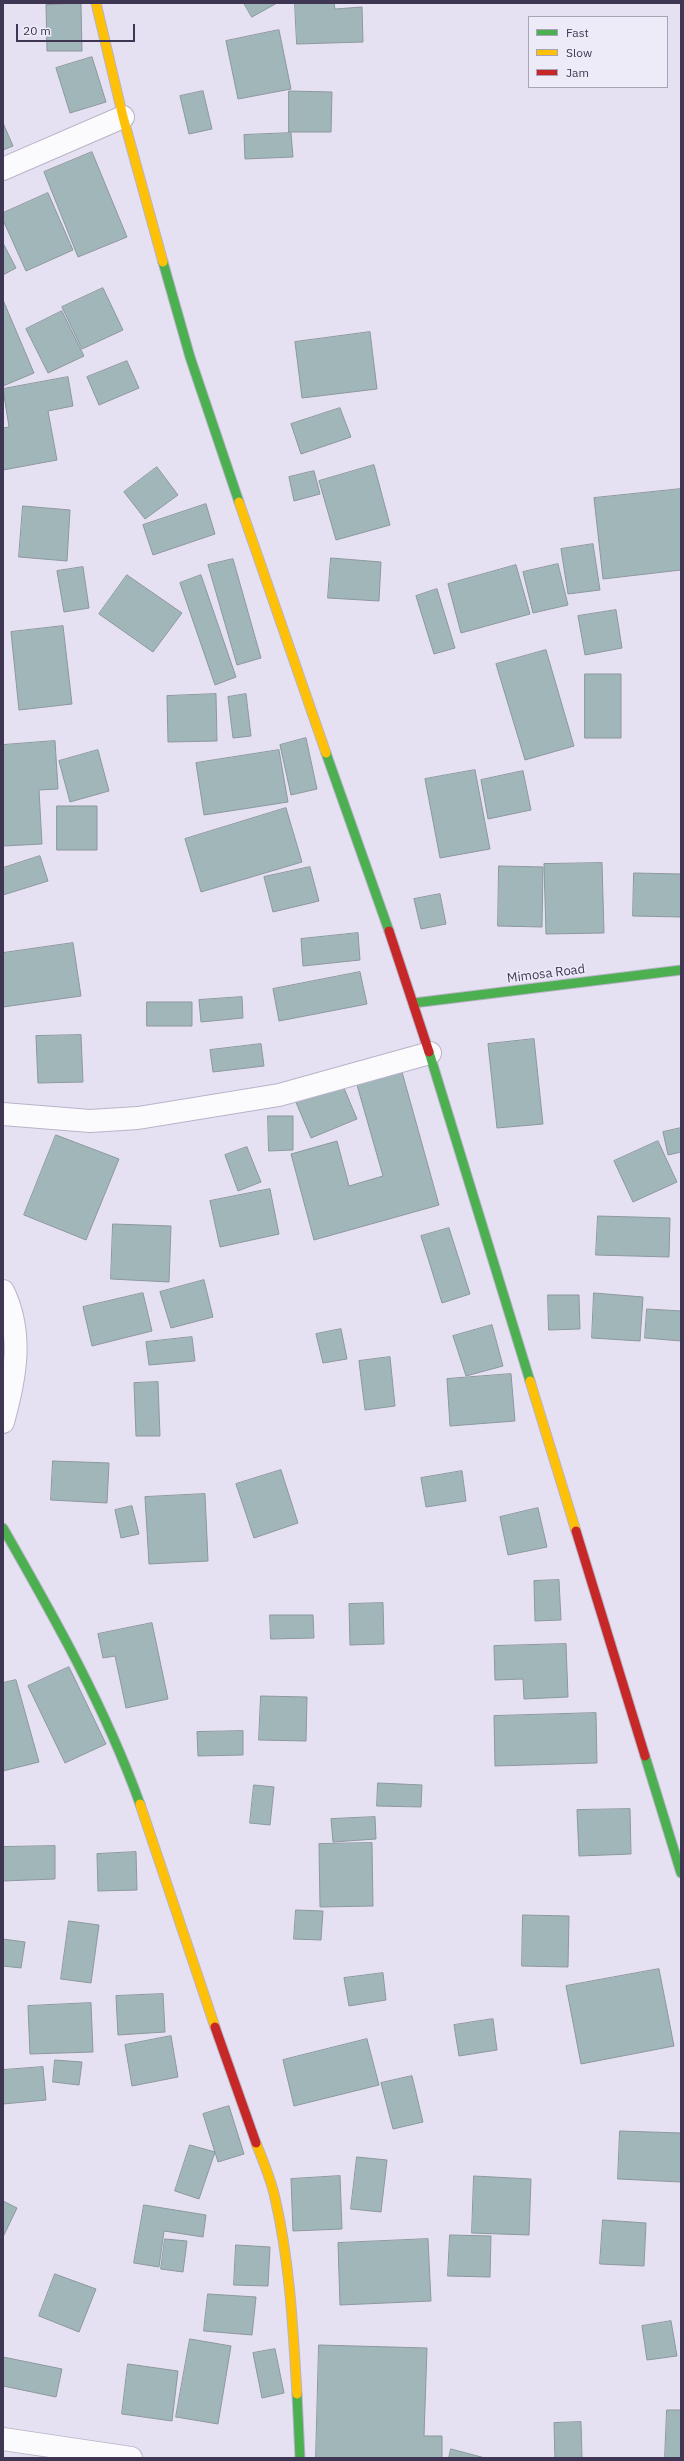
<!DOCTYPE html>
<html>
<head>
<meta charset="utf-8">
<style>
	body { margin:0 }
	#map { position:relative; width:684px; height:2461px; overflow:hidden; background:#e6e1f2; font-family:"IBM Plex Sans",sans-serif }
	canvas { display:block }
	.frame { position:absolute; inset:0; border:4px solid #3e3652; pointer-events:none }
	.legend { position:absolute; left:528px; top:16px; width:140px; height:72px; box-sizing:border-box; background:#eeebf9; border:1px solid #a8a3b6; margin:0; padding:5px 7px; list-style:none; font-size:12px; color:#3e3652 }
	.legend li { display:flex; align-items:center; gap:8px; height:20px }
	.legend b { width:20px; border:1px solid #a8a3b6 }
	.scale { position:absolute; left:16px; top:24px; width:119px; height:18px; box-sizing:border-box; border:2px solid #3e3652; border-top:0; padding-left:5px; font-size:12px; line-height:14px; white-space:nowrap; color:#3e3652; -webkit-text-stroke:3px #eeebf9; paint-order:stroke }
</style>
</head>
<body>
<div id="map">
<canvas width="684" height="2461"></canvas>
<div class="frame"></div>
<ul class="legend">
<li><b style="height:5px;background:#4caf50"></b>Fast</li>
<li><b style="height:5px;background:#ffc107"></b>Slow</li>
<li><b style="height:5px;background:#c62828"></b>Jam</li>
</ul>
<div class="scale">20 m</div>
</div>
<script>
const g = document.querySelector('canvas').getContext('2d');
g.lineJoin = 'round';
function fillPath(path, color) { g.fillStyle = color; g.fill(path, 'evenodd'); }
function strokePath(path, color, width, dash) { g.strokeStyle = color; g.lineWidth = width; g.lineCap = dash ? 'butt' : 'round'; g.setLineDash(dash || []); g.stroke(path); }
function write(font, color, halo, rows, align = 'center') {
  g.font = font + ' "IBM Plex Sans",sans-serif'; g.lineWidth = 3; g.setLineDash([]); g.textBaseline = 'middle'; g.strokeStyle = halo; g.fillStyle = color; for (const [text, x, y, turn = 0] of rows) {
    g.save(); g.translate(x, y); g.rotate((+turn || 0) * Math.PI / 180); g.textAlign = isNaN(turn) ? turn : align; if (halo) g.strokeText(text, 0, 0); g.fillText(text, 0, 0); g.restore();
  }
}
const building = new Path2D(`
	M244,3H277L252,17Z
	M295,3H334L335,9L362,7L363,42L297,44Z
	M81,4L82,51H47L46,5Z
	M279,30L291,89L238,99L226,41Z
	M92,57L106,102L70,113L56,68Z
	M203,91L212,129L189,134L180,96Z
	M289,91L332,92L331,132H289Z
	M3,123L13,146L3,150Z
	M291,133L293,157L245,159L244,135Z
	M92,152L127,237L78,257L44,172Z
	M48,193L73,250L26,271L3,220V213Z
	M3,243L16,268L3,275Z
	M103,288L123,330L82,349L62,307Z
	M3,300L34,373L3,386Z
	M62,311L84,356L48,373L26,329Z
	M370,332L377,389L302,398L295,342Z
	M127,361L139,388L99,405L87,377Z
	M68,377L73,406L48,411L57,460L3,470V428L9,427L3,389Z
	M340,408L351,437L301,454L291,424Z
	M374,465L390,525L336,540L319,481Z
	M157,467L178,495L145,519L124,492Z
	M314,471L320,494L294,501L289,477Z
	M681,489V570L603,579L594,498Z
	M206,504L215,534L153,555L143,525Z
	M23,506L70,510L67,561L19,557Z
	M593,544L600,590L568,594L561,549Z
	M331,558L381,562L379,601L328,598Z
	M233,559L261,658L237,665L208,565Z
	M558,564L568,605L533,613L523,572Z
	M516,565L530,614L461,633L448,584Z
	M83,567L89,608L64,612L57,571Z
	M127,575L182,613L153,652L99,614Z
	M201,575L236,677L215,685L180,583Z
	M437,589L455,648L434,654L416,596Z
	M616,610L622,648L585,655L578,616Z
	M63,626L72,704L19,710L11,632Z
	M546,650L574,746L525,760L496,664Z
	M585,674H621V738H585Z
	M216,694L217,741L168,742L167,696Z
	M246,694L251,736L233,738L228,697Z
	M306,738L317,789L291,795L280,745Z
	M55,741L58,789L39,790L42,844L3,846V745Z
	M98,750L109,791L70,802L59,761Z
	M279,750L288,802L204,815L196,763Z
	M475,770L490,849L440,858L425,779Z
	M523,771L531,810L488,819L481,780Z
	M57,806H97V850H57Z
	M286,808L302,862L201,892L185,839Z
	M40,856L48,881L3,895V868Z
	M602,863L604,933L546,934L544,864Z
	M499,866L543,867L542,927L498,926Z
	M310,867L319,901L273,912L264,877Z
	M634,873L681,874V917L633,916Z
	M440,894L446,924L421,929L414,899Z
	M358,933L360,960L303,966L301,939Z
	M73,943L81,996L3,1007V953Z
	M360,972L367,1004L279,1021L273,989Z
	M242,997L243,1018L201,1022L199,1000Z
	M147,1002H192V1026H147Z
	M81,1035L83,1082L38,1083L36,1036Z
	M534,1039L543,1124L497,1128L488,1044Z
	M261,1044L264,1066L213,1072L210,1050Z
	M402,1072L439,1205L314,1240L291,1154L337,1141L349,1186L383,1176L357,1085Z
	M341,1081L357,1119L311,1138L295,1100Z
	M268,1116H293V1150L269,1151Z
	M681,1128V1152L668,1155L663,1132Z
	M56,1135L119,1159L86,1240L24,1215Z
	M658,1141L677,1182L633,1202L614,1161Z
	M247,1147L261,1182L238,1191L225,1155Z
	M270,1189L279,1234L220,1247L210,1201Z
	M598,1216L670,1218L669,1257L596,1255Z
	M113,1224L171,1226L169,1282L111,1279Z
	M449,1228L470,1294L442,1303L421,1236Z
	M204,1280L213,1317L171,1328L160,1292Z
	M143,1293L152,1331L92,1346L83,1307Z
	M594,1293L643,1297L640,1341L592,1338Z
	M548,1295H579L580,1329L549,1330Z
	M647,1309L681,1311V1341L645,1338Z
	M492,1325L503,1366L466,1376L453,1336Z
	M341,1329L347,1359L323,1363L316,1334Z
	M192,1337L195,1361L149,1365L146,1342Z
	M390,1357L395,1406L365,1410L359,1361Z
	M511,1374L515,1421L450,1426L447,1379Z
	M158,1382L160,1436H136L134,1383Z
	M53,1461L109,1463L107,1503L51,1500Z
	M281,1470L298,1523L254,1538L236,1484Z
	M462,1471L466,1501L426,1507L421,1478Z
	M205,1494L208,1561L149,1564L145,1497Z
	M132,1506L139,1534L121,1538L115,1510Z
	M538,1508L547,1547L508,1555L500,1517Z
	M559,1580L561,1620L535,1621L534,1581Z
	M383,1603L384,1644L350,1645L349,1604Z
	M270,1615H313L314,1638L271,1639Z
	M152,1623L168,1699L126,1708L115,1656L103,1658L98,1634Z
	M566,1644L568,1697L524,1699L523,1679L495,1680L494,1646Z
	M69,1667L106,1744L65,1763L28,1686Z
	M16,1680L39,1762L3,1771V1683Z
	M261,1696L307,1697L306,1741L259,1740Z
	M596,1713L597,1763L495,1766L494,1716Z
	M243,1731V1755L198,1756L197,1732Z
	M378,1783L422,1785L421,1807L377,1806Z
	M254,1785L274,1787L270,1825L250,1823Z
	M630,1809L631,1854L579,1856L577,1810Z
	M375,1817L376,1839L333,1842L331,1819Z
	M372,1843L373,1906L320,1907L319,1844Z
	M55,1846V1879L3,1881V1847Z
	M136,1852L137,1890L98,1891L97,1854Z
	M296,1910L323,1911L321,1940L294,1939Z
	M523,1915L569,1916L568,1967L522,1966Z
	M69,1921L99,1925L91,1983L61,1979Z
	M3,1939L25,1942L21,1968L3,1966Z
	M659,1969L674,2046L581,2064L566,1986Z
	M383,1973L386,2000L349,2006L344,1978Z
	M163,1994L165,2032L118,2035L116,1996Z
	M91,2003L93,2052L30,2054L28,2006Z
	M493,2019L497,2050L459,2056L454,2025Z
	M171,2036L178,2077L132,2086L125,2045Z
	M367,2039L379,2085L294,2106L283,2060Z
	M55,2060L82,2062L79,2085L53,2082Z
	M43,2067L46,2100L3,2104V2070Z
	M412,2076L423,2122L393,2129L381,2083Z
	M229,2106L244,2154L218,2162L203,2114Z
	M620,2131L681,2133V2182L618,2179Z
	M190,2145L215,2152L199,2199L175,2191Z
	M357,2157L387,2160L381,2212L351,2209Z
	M340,2176L342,2229L293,2231L291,2179Z
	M474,2176L531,2179L529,2235L472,2233Z
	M3,2201L17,2208L3,2237Z
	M144,2205L206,2215L203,2237L164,2231L159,2267L134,2263Z
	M603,2220L646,2223L644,2266L600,2264Z
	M450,2235L491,2236L490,2277L448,2276Z
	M165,2239L187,2241L183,2272L161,2269Z
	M428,2239L431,2301L340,2305L338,2243Z
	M236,2245L270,2247L268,2286L234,2285Z
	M55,2274L96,2289L79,2332L39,2316Z
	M208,2294L256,2297L252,2335L204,2331Z
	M671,2321L677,2356L647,2360L642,2326Z
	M190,2339L231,2346L218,2424L176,2417Z
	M319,2345L427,2348L424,2436H442V2458H316Z
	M275,2349L284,2393L262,2398L253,2353Z
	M3,2357L62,2369L56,2397L3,2386Z
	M128,2364L178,2371L172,2421L122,2414Z
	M667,2410H681V2458H665Z
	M581,2422L582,2458H555L554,2423Z
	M451,2449L485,2458H449Z`);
const street = new Path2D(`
	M3,169L123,117
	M3,1114L90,1121L138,1118L279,1095L430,1053
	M3,1291C24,1334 15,1379 3,1422
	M3,2439L131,2458`);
const fast = new Path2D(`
	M163,262L190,357L239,502
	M326,753L389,931
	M414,1003L681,970
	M429,1052L530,1381
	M3,1528C54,1617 105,1707 140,1804
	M645,1756L681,1873
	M297,2394L300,2458`);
const slow = new Path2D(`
	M96,3L123,117L163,262
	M239,502L326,753
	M530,1381L576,1531
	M140,1804L215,2027
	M256,2143C263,2161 271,2179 275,2198C290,2263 293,2328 297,2394`);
const jam = new Path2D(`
	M389,931L429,1052
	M576,1531L645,1756
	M215,2027L256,2143`);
const streetNames = [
	["Mimosa Road",546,974,-7]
];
fillPath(building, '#a0b6b8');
strokePath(building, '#8c989d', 1);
strokePath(street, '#b9b3c8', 24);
strokePath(fast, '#b9b3c8', 11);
strokePath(slow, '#b9b3c8', 11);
strokePath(jam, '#b9b3c8', 11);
strokePath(street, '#fbfafd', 22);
strokePath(fast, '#4caf50', 9);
strokePath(slow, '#ffc107', 9);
strokePath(jam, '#c62828', 9);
write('13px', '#3e3652', '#eeebf9', streetNames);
</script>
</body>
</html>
